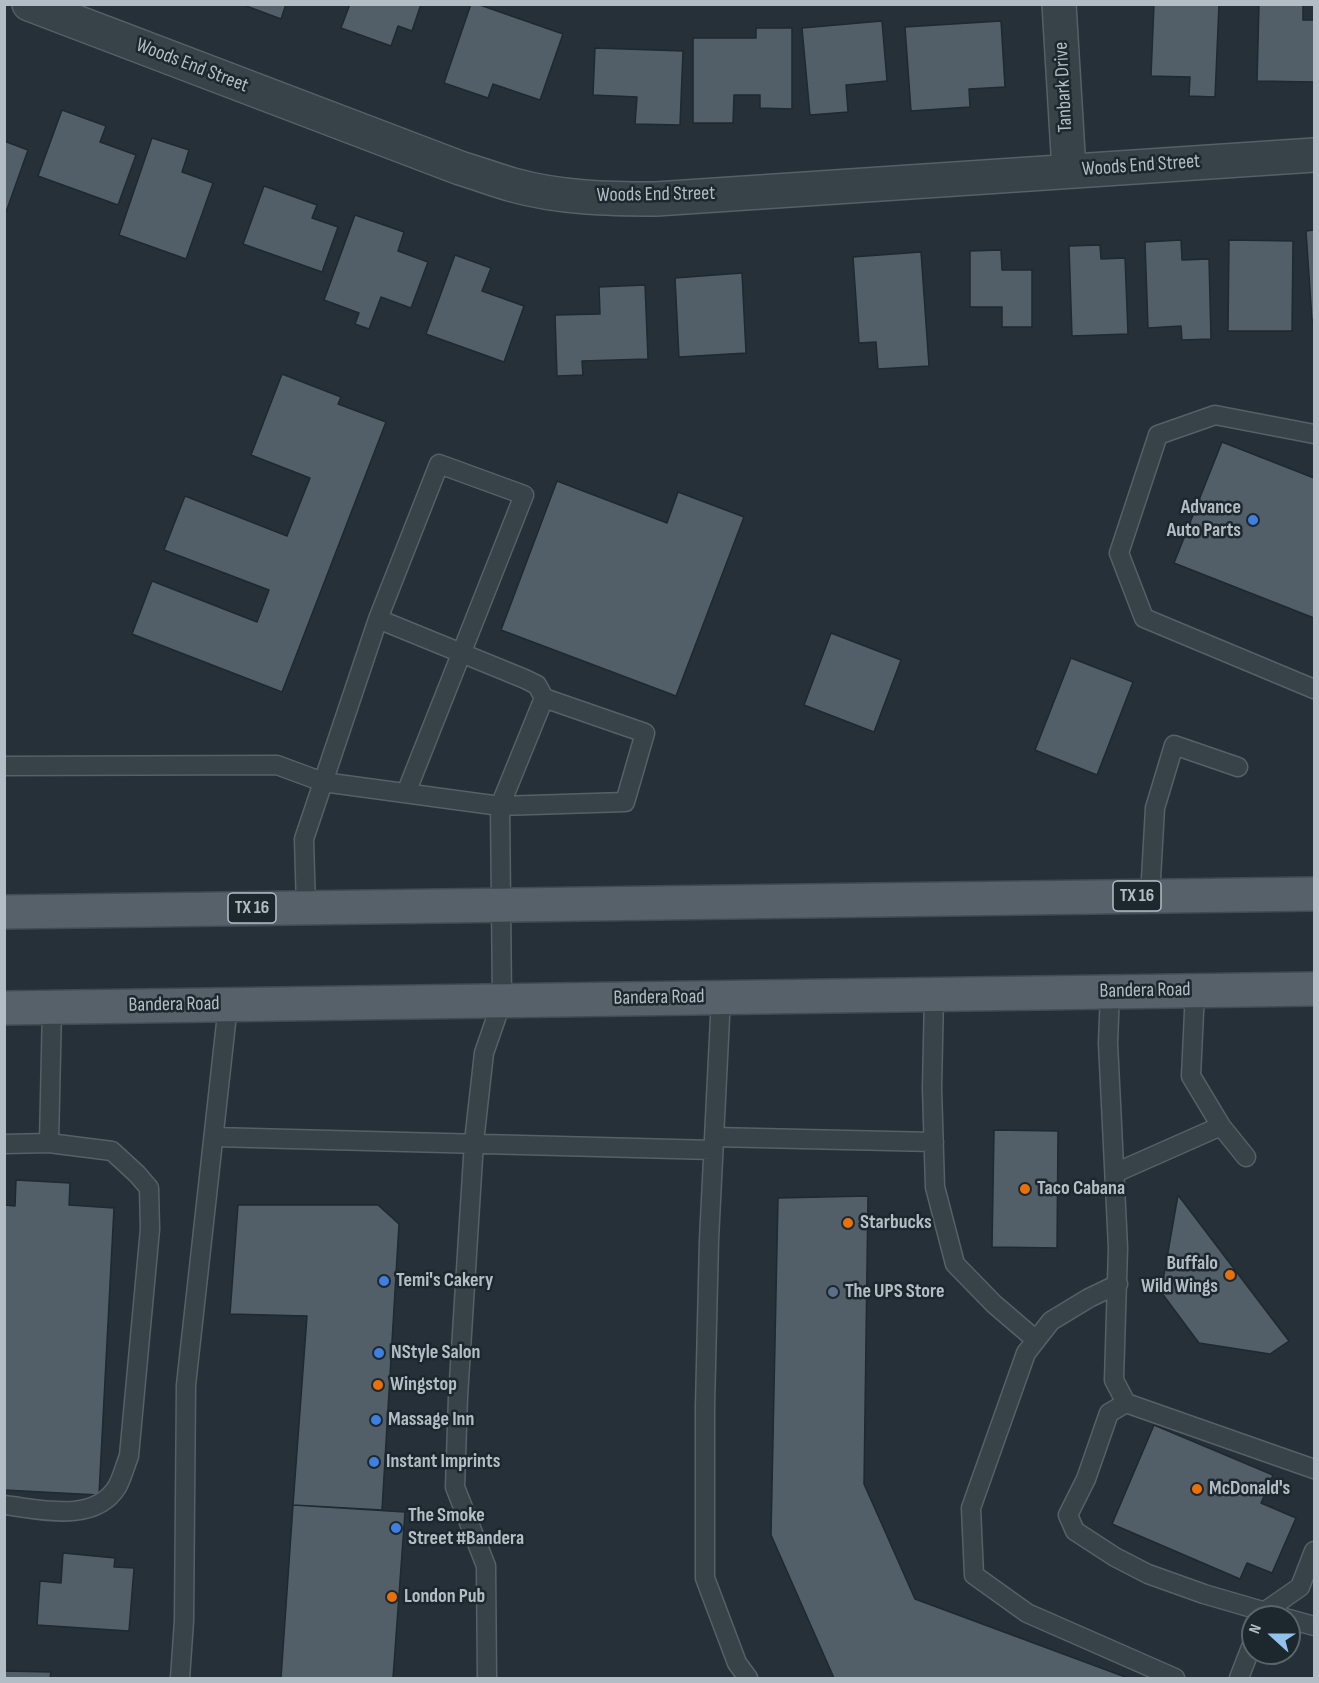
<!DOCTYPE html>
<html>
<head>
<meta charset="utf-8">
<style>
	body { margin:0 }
	#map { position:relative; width:1319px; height:1683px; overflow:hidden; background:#253039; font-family:"Sofia Sans Condensed",sans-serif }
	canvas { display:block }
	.frame { position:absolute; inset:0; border:6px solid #b3bdc5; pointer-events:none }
	.north { position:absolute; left:1241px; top:1605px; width:60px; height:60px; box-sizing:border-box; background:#1d272e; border:2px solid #59636a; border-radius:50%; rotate:291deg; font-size:16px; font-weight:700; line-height:24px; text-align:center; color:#b3bdc5 }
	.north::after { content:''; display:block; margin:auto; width:21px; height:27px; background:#91c1ec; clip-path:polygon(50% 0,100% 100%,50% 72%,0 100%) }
</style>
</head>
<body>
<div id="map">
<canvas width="1319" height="1683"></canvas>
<div class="frame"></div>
<div class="north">N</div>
</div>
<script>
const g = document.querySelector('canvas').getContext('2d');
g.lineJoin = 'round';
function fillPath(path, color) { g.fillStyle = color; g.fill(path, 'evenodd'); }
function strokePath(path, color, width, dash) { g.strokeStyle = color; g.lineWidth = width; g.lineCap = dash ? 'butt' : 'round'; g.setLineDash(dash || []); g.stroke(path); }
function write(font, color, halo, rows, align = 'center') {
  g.font = font + ' "Sofia Sans Condensed",sans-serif'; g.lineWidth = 5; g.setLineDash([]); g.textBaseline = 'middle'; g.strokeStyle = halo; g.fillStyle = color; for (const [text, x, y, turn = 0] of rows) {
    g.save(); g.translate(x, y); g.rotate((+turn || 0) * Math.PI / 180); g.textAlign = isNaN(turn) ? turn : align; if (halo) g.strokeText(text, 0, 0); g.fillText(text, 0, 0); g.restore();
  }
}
const building = new Path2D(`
	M241,4H286L281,19Z
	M350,4H421L412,31L398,26L391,46L341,28Z
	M471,4H477L563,34L540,100L493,84L488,98L444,83Z
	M1154,4H1219L1215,97L1189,96L1190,77L1151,76Z
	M1259,4H1303V20H1314V82L1257,81Z
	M882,21L887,81L846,85L848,112L810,115L802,28Z
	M1001,21L1005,87L969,89L970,107L911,111L905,27Z
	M756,28H792V109L760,108V95H734L733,123H693V38H756Z
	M595,48L683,51L680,125L635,124L637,97L593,95Z
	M62,110L106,126L100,142L136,155L118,205L38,176Z
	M152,138L189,150L182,172L213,183L186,259L119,235Z
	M4,141L28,150L6,212L4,211Z
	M264,186L317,205L312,218L338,227L322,272L243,244Z
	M355,215L404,232L398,251L428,262L411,308L381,297L369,329L355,324L359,313L324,300Z
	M1314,230V320H1312L1306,231Z
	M1181,240L1182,260L1209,259L1211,339L1182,340L1181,326L1148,328L1145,242Z
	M1229,240L1293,241L1292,331H1228Z
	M1100,245L1101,259L1125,258L1128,334L1072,336L1069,246Z
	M1001,250L1002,270H1032V327H1002V307H970V251Z
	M921,252L929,366L878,369L876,342L859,343L853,257Z
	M455,255L491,268L482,291L524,306L504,362L426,334Z
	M742,273L746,353L679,357L675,278Z
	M645,285L648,359L582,361L583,375L557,376L555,315L600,314L599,287Z
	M282,374L341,397L338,404L386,422L282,692L132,634L152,581L257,622L269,590L164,550L185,496L287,536L310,478L251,455Z
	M1222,442L1314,478V618L1174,563Z
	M557,481L667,523L678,492L744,517L676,696L501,630Z
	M831,633L901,660L874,732L804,705Z
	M1071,658L1133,682L1097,775L1035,750Z
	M994,1130L1058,1131L1057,1248L992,1247Z
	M16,1180L70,1183L69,1205L114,1208L99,1495L4,1490V1205L15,1206Z
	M1178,1195L1289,1341L1270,1354L1199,1343L1161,1292Z
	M868,1196L864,1484L915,1599L1128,1678H834L771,1535L778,1198Z
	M238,1205H378L399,1224L382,1510L293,1505L307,1316L230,1314Z
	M1154,1425L1273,1475L1261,1503L1296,1518L1272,1573L1247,1563L1240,1579L1112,1524Z
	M293,1505L405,1512L393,1678H281Z
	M63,1553L115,1558L114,1567L134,1568L129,1631L37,1625L40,1581L61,1583Z
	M4,1671L51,1672L50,1678H4Z`);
const service = new Path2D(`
	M1314,434L1215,415L1158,435L1119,553L1144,618L1314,689
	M378,619L439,464L524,495L406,793
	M4,766L277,765L323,782L500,806L625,802L645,733L544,698
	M1150,896L1155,808L1174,745L1238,767
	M306,908L304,839L378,619L525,679L537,685L544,698L500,806L502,1001L484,1053L474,1142L458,1397L455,1487L486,1566L487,1678
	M1110,992L1108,1043L1118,1248L1114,1380L1126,1403L1314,1469
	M934,995L932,1088L935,1187L955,1264L994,1304L1036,1340
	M721,997L709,1240L705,1406V1578L737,1663L748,1678
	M1221,1126L1246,1157
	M214,1137L713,1150
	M714,1137L934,1142
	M4,1144L49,1143L52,1007
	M1115,1173L1221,1126L1191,1076L1195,991
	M1118,1284L1089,1298L1051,1321L1026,1353L971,1508L974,1575L1027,1613L1175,1678
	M1126,1403L1109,1413L1086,1479L1068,1515L1075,1531L1115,1557L1148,1574L1204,1594L1283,1617
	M4,1505C40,1509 94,1524 117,1487C122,1478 125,1466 129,1456L150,1229L149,1188L137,1174L112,1151L49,1143
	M1263,1617L1264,1612L1300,1587L1314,1551
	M1289,1619L1314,1626
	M180,1678L184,1621L186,1385L228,1005
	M1239,1678L1253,1642`);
const minor = new Path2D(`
	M29,4L460,168C477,173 495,180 513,185C560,198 608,199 656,199L1314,155
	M1059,4L1069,170`);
const primary = new Path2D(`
	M4,912L1314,894
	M4,1008L1314,989`);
const markers = [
	[1253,520,6,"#3f7fe0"],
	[1025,1189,6,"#e8710a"],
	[848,1223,6,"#e8710a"],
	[1230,1275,6,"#e8710a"],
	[384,1281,6,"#3f7fe0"],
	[833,1292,6,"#5c6f8a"],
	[379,1353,6,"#3f7fe0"],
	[378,1385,6,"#e8710a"],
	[376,1420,6,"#3f7fe0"],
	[374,1462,6,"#3f7fe0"],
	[1197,1489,6,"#e8710a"],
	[396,1528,6,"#3f7fe0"],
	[392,1597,6,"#e8710a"]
];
const shields = [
	[1137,896,48],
	[252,908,48]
];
const shieldNames = [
	["TX 16",1137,896],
	["TX 16",252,908]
];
const streetNames = [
	["Woods End Street",192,66,21],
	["Tanbark Drive",1064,87,-93],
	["Woods End Street",1141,166,-4],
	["Woods End Street",656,195,-1],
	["Bandera Road",1145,991,-1],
	["Bandera Road",659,998,-1],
	["Bandera Road",174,1005,-1]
];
const poiNames = [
	["Advance",1241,508,"right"],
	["Auto Parts",1241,531,"right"],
	["Taco Cabana",1037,1189],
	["Starbucks",860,1223],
	["Buffalo",1218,1264,"right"],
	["Wild Wings",1218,1287,"right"],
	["Temi's Cakery",396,1281],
	["The UPS Store",845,1292],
	["NStyle Salon",391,1353],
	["Wingstop",390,1385],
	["Massage Inn",388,1420],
	["Instant Imprints",386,1462],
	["McDonald's",1209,1489],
	["The Smoke",408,1516],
	["Street #Bandera",408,1539],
	["London Pub",404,1597]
];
fillPath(building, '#525f69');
strokePath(building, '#1f2930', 1.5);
strokePath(service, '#566067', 21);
strokePath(minor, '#566067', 36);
strokePath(primary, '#414b52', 36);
strokePath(service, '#384249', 18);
strokePath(minor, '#384249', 33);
strokePath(primary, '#566169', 33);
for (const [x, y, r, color] of markers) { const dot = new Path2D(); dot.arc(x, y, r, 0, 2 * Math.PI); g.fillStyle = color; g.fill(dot); strokePath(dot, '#1d272e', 2); }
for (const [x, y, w] of shields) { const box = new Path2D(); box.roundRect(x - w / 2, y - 15, w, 30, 4.5); g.fillStyle = '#1d272e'; g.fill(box); strokePath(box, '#b3bdc5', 1.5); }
write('bold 18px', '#b3bdc5', null, shieldNames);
write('20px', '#b3bdc5', '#1d272e', streetNames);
write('bold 20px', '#b3bdc5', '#1d272e', poiNames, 'left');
</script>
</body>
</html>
